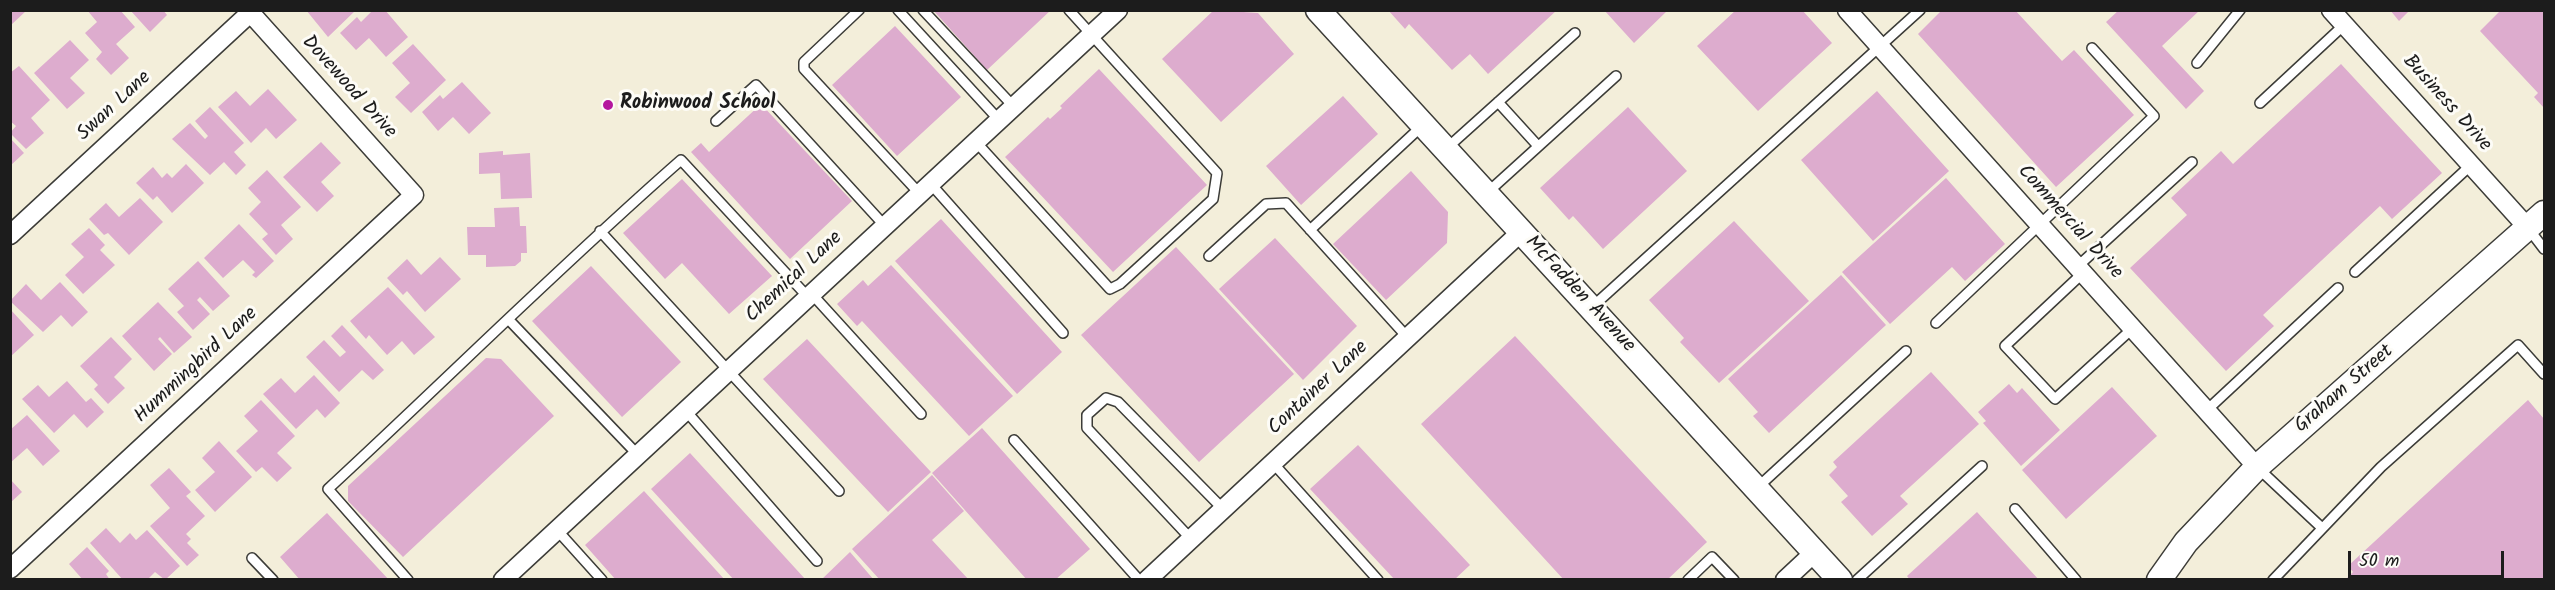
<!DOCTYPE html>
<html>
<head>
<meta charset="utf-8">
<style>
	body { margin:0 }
	#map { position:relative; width:2555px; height:590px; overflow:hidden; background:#f3eeda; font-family:Kalam,sans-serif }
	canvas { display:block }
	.frame { position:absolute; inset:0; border:12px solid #1c1c1c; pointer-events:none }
	.scale { position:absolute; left:2348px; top:551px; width:156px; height:27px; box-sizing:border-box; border:3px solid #1c1c1c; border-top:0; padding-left:8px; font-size:18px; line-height:21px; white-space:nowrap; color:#1c1c1c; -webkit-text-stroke:4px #fdfcf7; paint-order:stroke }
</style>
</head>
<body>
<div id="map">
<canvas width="2555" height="590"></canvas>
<div class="frame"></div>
<div class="scale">50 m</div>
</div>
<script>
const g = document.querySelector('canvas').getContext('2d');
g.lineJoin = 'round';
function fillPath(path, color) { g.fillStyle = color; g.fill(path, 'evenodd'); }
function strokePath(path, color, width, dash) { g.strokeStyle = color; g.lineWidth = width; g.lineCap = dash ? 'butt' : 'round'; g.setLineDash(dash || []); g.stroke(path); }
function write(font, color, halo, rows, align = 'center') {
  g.font = font + ' Kalam,sans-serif'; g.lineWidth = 6; g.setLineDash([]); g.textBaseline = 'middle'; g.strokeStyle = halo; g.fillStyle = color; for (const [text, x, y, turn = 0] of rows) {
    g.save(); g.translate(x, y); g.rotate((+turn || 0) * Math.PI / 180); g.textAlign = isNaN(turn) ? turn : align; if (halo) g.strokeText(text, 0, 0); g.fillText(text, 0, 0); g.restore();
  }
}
const building = new Path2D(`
	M10,10H27L10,26Z
	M87,10H120L135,27L116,44L129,58L111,75L96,59L102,52L85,33L97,22Z
	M130,10H163L167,15L150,32Z
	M306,10H356L328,37Z
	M373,10H385L408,37L386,57L369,38L356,50L340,33L357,17L361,22Z
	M933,10H1051L987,70Z
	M1214,10L1258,13L1294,54L1221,122L1162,59Z
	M1388,10H1557L1488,74L1470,54L1452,70L1409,24L1405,29Z
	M1604,10H1668L1634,43Z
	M1736,10H1802L1832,43L1758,111L1697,46Z
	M1942,10H2015L2062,61L2074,50L2134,115L2056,187L1918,34Z
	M2119,10H2200L2162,46L2204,91L2186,109L2106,22Z
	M2390,10H2410L2399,21Z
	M2501,10H2544V108L2534,97L2538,93L2480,31Z
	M895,26L961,97L897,156L832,85Z
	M70,40L89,60L70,78L85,93L67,109L34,73Z
	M413,44L446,80L411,113L395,97L410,83L392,63Z
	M2341,64L2442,173L2392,219L2380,206L2263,315L2274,326L2226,371L2130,268L2187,215L2171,198L2221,151L2233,164Z
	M19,66L50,100L31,118L44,133L26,149L10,133L16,126L10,121V73Z
	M1099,69L1207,185L1113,272L1005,157L1048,117L1050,119L1062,108L1060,106Z
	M462,82L491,113L469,134L453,117L438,131L422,112L440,95L443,99Z
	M268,89L297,120L276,139L266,128L251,143L218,107L236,91L250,106Z
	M1877,91L1949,171L1873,241L1801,160Z
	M1343,96L1378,134L1301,205L1266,166Z
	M761,104L852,201L790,259L691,152L701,143L709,152Z
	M210,107L244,143L234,152L246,165L236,175L224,162L210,175L172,139L190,123L205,139L208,136L195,121Z
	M1628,107L1687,171L1603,249L1573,216L1569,220L1540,188Z
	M10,138L24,153L10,166Z
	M321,142L341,163L321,182L334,196L317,212L283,177Z
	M503,151V155L530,153L532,198L501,199L500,173L479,174V153Z
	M186,164L204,183L172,213L157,196L153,200L136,183L153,167L162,178L167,173L172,178Z
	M267,170L301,207L281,225L293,239L276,255L262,239L268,234L249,214L261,202L248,188Z
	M1411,171L1448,212L1447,243L1386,300L1333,244Z
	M1946,178L2005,244L1965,281L1952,267L1890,324L1842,272Z
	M682,179L772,276L729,314L682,263L665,279L623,233Z
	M140,198L163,222L129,255L108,233L104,235L89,219L106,203L119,217Z
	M519,207L520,226H526L527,253H521V261L515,266L486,267V255H468L467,227H495L494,208Z
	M941,219L1062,352L1017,394L895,261Z
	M1734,221L1809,301L1719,383L1680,342L1684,338L1649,300Z
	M239,224L274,261L256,278L252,275L255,272L243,260L223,278L204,258Z
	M89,228L105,245L100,250L115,265L83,294L65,275L84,257L71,244Z
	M1275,238L1357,326L1303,380L1219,289Z
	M1176,247L1294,374L1199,462L1081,335Z
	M440,257L461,279L425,312L407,291L403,295L387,278L407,259L421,275Z
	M198,261L230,296L213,311L200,297L197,300L210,314L193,330L177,312L184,306L168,289Z
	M891,265L1013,396L969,436L862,321L857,326L837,304L863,280L868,286Z
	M591,266L681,362L622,417L532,321Z
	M1841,275L1886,325L1769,433L1753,416L1758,412L1728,379Z
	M60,282L88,312L72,327L61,315L43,332L10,301L26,284L41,300Z
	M388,287L435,337L414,355L402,341L387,355L369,335L366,339L350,321Z
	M158,302L192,337L174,353L160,337L158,339L172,354L154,371L122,336Z
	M10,309L34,335L10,357Z
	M342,325L384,370L373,380L362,370L339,392L306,357L324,340L340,357L346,352L331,336Z
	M1515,336L1707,542L1667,580H1564L1421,424Z
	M111,337L132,359L114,377L125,388L108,404L94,389L98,385L80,366Z
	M807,339L931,472L888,512L763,379Z
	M486,358L501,359L554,416L403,557L348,501V486Z
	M1931,372L1979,424L1900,496L1908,504L1872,536L1841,502L1848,496L1829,475L1837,467L1833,462Z
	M314,375L340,403L325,418L317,409L296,429L263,394L281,378L295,393Z
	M67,381L86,402L91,398L104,412L87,428L74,414L54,433L22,399L38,385L49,397Z
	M2009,384L2017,393L2022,388L2060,430L2021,466L1983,423L1986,421L1978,412Z
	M2112,387L2157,436L2066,519L2022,470Z
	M261,400L295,436L277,453L292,468L277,482L262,467L256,472L236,451L258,431L244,416Z
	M2528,400L2544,419V580H2345L2353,572L2348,566Z
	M27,415L60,451L43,466L27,448L10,463V430Z
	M982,428L1090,549L1055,580H1027L932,473Z
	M219,441L252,477L215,512L195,490L215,472L202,458Z
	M1358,445L1470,565L1454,580H1395L1310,489Z
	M690,453L806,580H734L651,489Z
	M169,468L191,492L186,496L205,516L186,534L191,539L187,543L199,555L187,566L150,526L170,508L150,485Z
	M932,475L964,511L932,540L969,580H880L852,549Z
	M10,479L22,492L10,503Z
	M644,491L725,580H616L585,545Z
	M1977,512L2039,580H1910L1907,576Z
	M327,513L389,580H300L280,557Z
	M106,528L120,543L130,533L136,540L147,530L180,566L165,580L155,572L147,580H123L90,543Z
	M87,547L109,571L106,574L110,580H83L69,564Z
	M850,552L874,580H821Z`);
const lane = new Path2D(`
	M859,10L804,62V69L919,193
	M898,10L999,120
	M923,10L1014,107
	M2197,63L2240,10
	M1498,102L1538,146
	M2260,103L2344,25
	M716,121L756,85L884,225
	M976,142L1110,289L1120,284L1213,199L1217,173L1069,10
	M1447,148L1575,33
	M930,183L1063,333
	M1488,192L1616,76
	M2528,228L2544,249
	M1310,230L1423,125
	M600,231L839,491
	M1209,256L1266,204L1286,203L1408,338
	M2078,266L2192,162
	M2084,272L2005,346L2055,399L2133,328
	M2355,272L2471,165
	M811,293L921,414
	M1591,308L1920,10
	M509,320L638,455
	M1936,323L2154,116L2092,48
	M2207,410L2338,288
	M686,411L817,561
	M1014,440L1139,580
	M1273,463L1378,580
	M2259,469L2322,528
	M1758,487L1906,351
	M2015,509L2076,580
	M557,530L602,580
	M1191,539L1087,428V415L1106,398L1118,402L1223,509
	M252,558L273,580
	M408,580L328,489C446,380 560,266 681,160L807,296
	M1688,580L1712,557L1734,580
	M1857,580L1982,466
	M2273,580L2381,467L2518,345L2544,374`);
const street = new Path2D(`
	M1847,10L2257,467
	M2331,10L2528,228
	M10,235L250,13
	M10,569L414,195L248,10
	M503,580L1118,10
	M1147,580L1521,232
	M1785,580L1815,552`);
const secondary = new Path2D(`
	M1318,10L1840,580
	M2159,580L2186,542L2257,467L2544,213`);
const markers = [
	[608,105,6,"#b5179e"]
];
const streetNames = [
	["Dovewood Drive",348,88,48],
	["Business Drive",2446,104,48],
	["Swan Lane",115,107,-43],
	["Commercial Drive",2069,223,48],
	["Chemical Lane",795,278,-43],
	["McFadden Avenue",1579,295,47],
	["Hummingbird Lane",197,366,-43],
	["Container Lane",1319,389,-43],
	["Graham Street",2345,390,-41]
];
const poiNames = [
	["Robinwood School",620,105]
];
fillPath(building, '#ddacce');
strokePath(lane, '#3c3c38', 12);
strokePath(street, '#3c3c38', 21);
strokePath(secondary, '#3c3c38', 27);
strokePath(lane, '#fff', 9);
strokePath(street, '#fff', 18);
strokePath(secondary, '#fff', 24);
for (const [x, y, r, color] of markers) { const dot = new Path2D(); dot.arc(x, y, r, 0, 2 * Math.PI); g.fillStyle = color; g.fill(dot); strokePath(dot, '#fdfcf7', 2); }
write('20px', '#1c1c1c', '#fdfcf7', streetNames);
write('bold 20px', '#1c1c1c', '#fdfcf7', poiNames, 'left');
</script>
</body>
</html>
